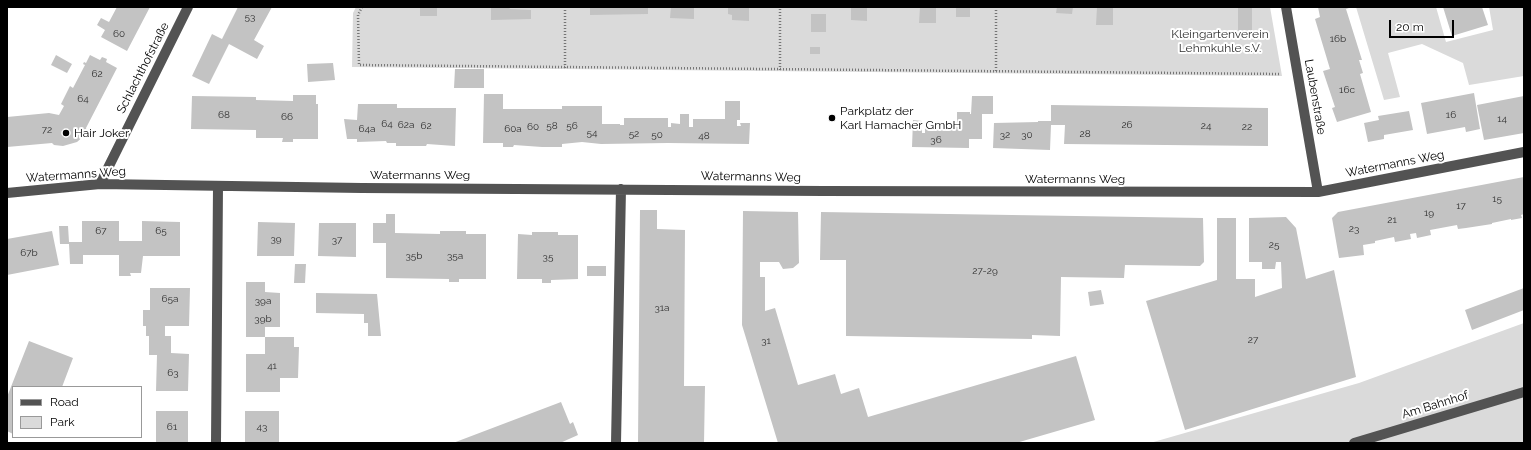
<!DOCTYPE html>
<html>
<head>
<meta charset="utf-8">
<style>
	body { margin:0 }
	#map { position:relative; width:1531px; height:450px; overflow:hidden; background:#fff; font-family:Raleway,sans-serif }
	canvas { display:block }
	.frame { position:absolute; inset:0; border:8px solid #000; pointer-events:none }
	.legend { position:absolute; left:12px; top:386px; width:130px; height:52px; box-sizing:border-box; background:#fff; border:1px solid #999; margin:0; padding:5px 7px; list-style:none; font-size:12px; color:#000 }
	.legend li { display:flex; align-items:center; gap:8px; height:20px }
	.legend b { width:20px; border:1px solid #999 }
	.scale { position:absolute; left:1389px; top:20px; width:65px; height:18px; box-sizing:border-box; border:2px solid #000; border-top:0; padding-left:5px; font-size:12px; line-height:14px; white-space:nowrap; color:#000; -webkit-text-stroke:3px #fff; paint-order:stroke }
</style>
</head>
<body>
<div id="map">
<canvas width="1531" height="450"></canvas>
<div class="frame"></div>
<ul class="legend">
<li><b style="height:5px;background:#535353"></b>Road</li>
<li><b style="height:11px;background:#dadada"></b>Park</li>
</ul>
<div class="scale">20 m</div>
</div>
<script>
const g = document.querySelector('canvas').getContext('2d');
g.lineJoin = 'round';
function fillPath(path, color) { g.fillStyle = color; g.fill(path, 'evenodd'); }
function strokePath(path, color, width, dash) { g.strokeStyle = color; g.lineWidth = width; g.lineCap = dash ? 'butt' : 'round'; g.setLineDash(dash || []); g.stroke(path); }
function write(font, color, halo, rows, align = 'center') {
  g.font = font + ' Raleway,sans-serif'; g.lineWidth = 4; g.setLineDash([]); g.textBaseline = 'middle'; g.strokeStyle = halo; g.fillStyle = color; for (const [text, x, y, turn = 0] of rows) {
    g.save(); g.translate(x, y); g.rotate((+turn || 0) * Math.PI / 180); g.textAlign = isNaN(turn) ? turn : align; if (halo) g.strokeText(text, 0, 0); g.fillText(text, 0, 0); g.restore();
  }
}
const green = new Path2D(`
	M356,7H1270L1282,76L352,67L353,13Z
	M1356,7H1436L1446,42L1493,30L1489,7H1524V76L1469,85L1463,63L1422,44L1388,53L1400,97L1384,100Z
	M1524,323V443H1150L1359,383Z`);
const building = new Path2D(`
	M117,7H150L127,51L101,37L105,30L97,25L101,18L109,22Z
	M238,7H272L254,40L264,46L257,59L229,44L209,84L192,76L212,34L222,39Z
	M420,7H437V16H420Z
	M491,7H509L510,9L531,10V19L491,20Z
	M590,7H648V14L590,15Z
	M671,7H694V19L670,18Z
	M728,7H749V21L732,20V15L728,14Z
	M851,7H867V21L851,20Z
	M920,7L936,8V23H919Z
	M956,7H970V17H956Z
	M1057,7H1073L1072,14L1056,13Z
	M1097,7H1113V25H1096Z
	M1238,7H1252V31L1238,32Z
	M1318,7H1352L1346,9L1362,60H1359L1363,73L1360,74L1371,112L1337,122L1332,108L1335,107L1323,71L1330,69L1315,19L1320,17Z
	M1443,7H1482L1488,25L1452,36Z
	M811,14H826V32H811Z
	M810,47H820V54H810Z
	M56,55L72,64L67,73L51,65Z
	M90,55L100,60L102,57L107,59L106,62L117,68L86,128L87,132L85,135L77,142L63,146L54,145L52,143L7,147V117L49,113L59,115L64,106L61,104L70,86L73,88L85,65L83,64L84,62L86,63Z
	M333,63L335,80L308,82L307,64Z
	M455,69H484V88H454Z
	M1474,93L1480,129L1466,132L1465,127L1427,134L1421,103Z
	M484,94H503V109H562V106H602V124H620V125H624V118H668V127H671V123L680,124V114H689V127H693V119H725V101H740V120H737V126H741L740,123H750L749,144L668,143L601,144L582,142L562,144V147H542L514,145L513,147H503V143H483Z
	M293,95H316V104H318V139H293V142H282L283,138H256V130L191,129L192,96L256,97V100L293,101Z
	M972,96H993V114H982V139H969V148L912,147L913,120L922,121V133H925V122H957V112H970V114H971Z
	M1524,96V133L1484,140L1477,105Z
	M358,104H397V108H456L455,146L427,144L426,146H396V143H387L386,141L357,142V139H347L344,119L357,120Z
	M1051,105L1268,108V146L1064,144L1065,125H1051L1050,150L993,148L994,123L1038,122V121H1051Z
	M1409,111L1413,130L1384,135V139L1368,142L1364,123L1379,120L1378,116Z
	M1524,177V214L1521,215L1522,218L1511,220V219L1492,223V224L1466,228L1458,229L1457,225L1430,230L1431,235L1417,238L1416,233L1410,234L1411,239L1395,242L1394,237L1375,241V243L1363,245L1364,255L1339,258L1332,218L1338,212Z
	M640,210H657V229L685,230L684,386H705L704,443H638Z
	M743,211L798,212L799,263L793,268L783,269L779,262H760V277H765V311L775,308L798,385L835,374L841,394L859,388L868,417L1076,356L1095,420L1016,443H778L742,325Z
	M821,212L1203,218L1204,262L1200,266L1125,265L1124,278L1061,277L1060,336L1032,335V339L846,336V260H820Z
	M386,214H395V233L440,234V231H466V234H486V279H459V282H449V279L386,278V243H373V223H386Z
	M1286,217L1296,228L1306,279L1334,270L1356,377L1185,430L1146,301L1217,280V218H1236V279H1255V297L1282,288L1281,262H1276L1275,269H1262V262H1249V218Z
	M82,221H119V241H142V221L180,222V256H143L141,273H130L131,276H119V255H83V264H70L69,244H60L59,226H68L69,242H82Z
	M258,222L295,223L294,256H257Z
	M319,223H356V257L318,256Z
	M52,231L59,265L7,275V239Z
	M532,232H558V235H578V279L551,280V283H542V279H517L518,234L532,235Z
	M295,264H306L305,283H294Z
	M587,266H606V276H587Z
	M246,282H265V292L280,293V327H265V337H294V347H299L298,378H280V392H246V354H265V337H246Z
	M150,288H190L189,326H165V336H171V353L189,354L188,391H156L157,355H149V336H146V326H143V310H150Z
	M1524,288V310L1472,330L1465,310Z
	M1101,290L1104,304L1090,306L1088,292Z
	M316,293L377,294L381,336H368V323H364V314L316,313Z
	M29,341L73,358L62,387H13V434L7,431V397Z
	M561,402L570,424L573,422L578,435L560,443H453Z
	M156,411H188V443H156Z
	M245,411H279V443H245Z`);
const path = new Path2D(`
	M362,7L358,15L359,65L1281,74
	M565,68V7
	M780,70V7
	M996,71V7`);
const minor = new Path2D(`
	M1286,7L1318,192
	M100,184L188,7
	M7,193L100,184L362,188L823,191L1318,192L1524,152
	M216,443L218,186
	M616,443L621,189
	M1354,443L1524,392`);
const markers = [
	[832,118,4,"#000"],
	[66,133,4,"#000"]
];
const numberNames = [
	["53",250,17],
	["60",119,34],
	["16b",1338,39],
	["62",97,74],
	["16c",1347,90],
	["64",83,99],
	["68",224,115],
	["16",1451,115],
	["66",287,117],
	["14",1502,119],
	["64",387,124],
	["62a",406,125],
	["26",1127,125],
	["62",426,126],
	["58",552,126],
	["56",572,126],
	["24",1206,126],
	["60",533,127],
	["22",1247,127],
	["64a",367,129],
	["60a",513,129],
	["72",47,130],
	["54",592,133],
	["52",634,134],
	["28",1085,134],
	["50",657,135],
	["32",1005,135],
	["30",1027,135],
	["48",704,136],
	["36",936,140],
	["15",1497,199],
	["17",1461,206],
	["19",1429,213],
	["21",1392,220],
	["23",1354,229],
	["67",101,231],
	["65",161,231],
	["39",276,239],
	["37",337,240],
	["25",1274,245],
	["67b",29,253],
	["35b",414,256],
	["35a",455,256],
	["35",548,257],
	["27-29",985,271],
	["65a",170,299],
	["39a",263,301],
	["31a",662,308],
	["39b",263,319],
	["27",1253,340],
	["31",766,341],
	["41",272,366],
	["63",173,373],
	["61",172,427],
	["43",262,427]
];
const parkNames = [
	["Kleingartenverein",1220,34],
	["Lehmkuhle s.V.",1220,48]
];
const streetNames = [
	["Schlachthofstraße",143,68,-63],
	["Laubenstraße",1315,97,80],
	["Watermanns Weg",1395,164,-11],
	["Watermanns Weg",76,175,-4],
	["Watermanns Weg",420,175],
	["Watermanns Weg",751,177,1],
	["Watermanns Weg",1075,179],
	["Am Bahnhof",1435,405,-17]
];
const poiNames = [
	["Parkplatz der",840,111],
	["Karl Hamacher GmbH",840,125],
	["Hair Joker",74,133]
];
fillPath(green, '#dadada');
fillPath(building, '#c3c3c3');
strokePath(path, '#757575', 2.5, [1, 2]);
strokePath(minor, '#535353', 10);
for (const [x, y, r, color] of markers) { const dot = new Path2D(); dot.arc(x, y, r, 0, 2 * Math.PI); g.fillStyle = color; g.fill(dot); strokePath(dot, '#fff', 1.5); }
write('10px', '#313131', null, numberNames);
write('12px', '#313131', '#fff', parkNames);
write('12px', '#000', '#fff', streetNames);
write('12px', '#000', '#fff', poiNames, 'left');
</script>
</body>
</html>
